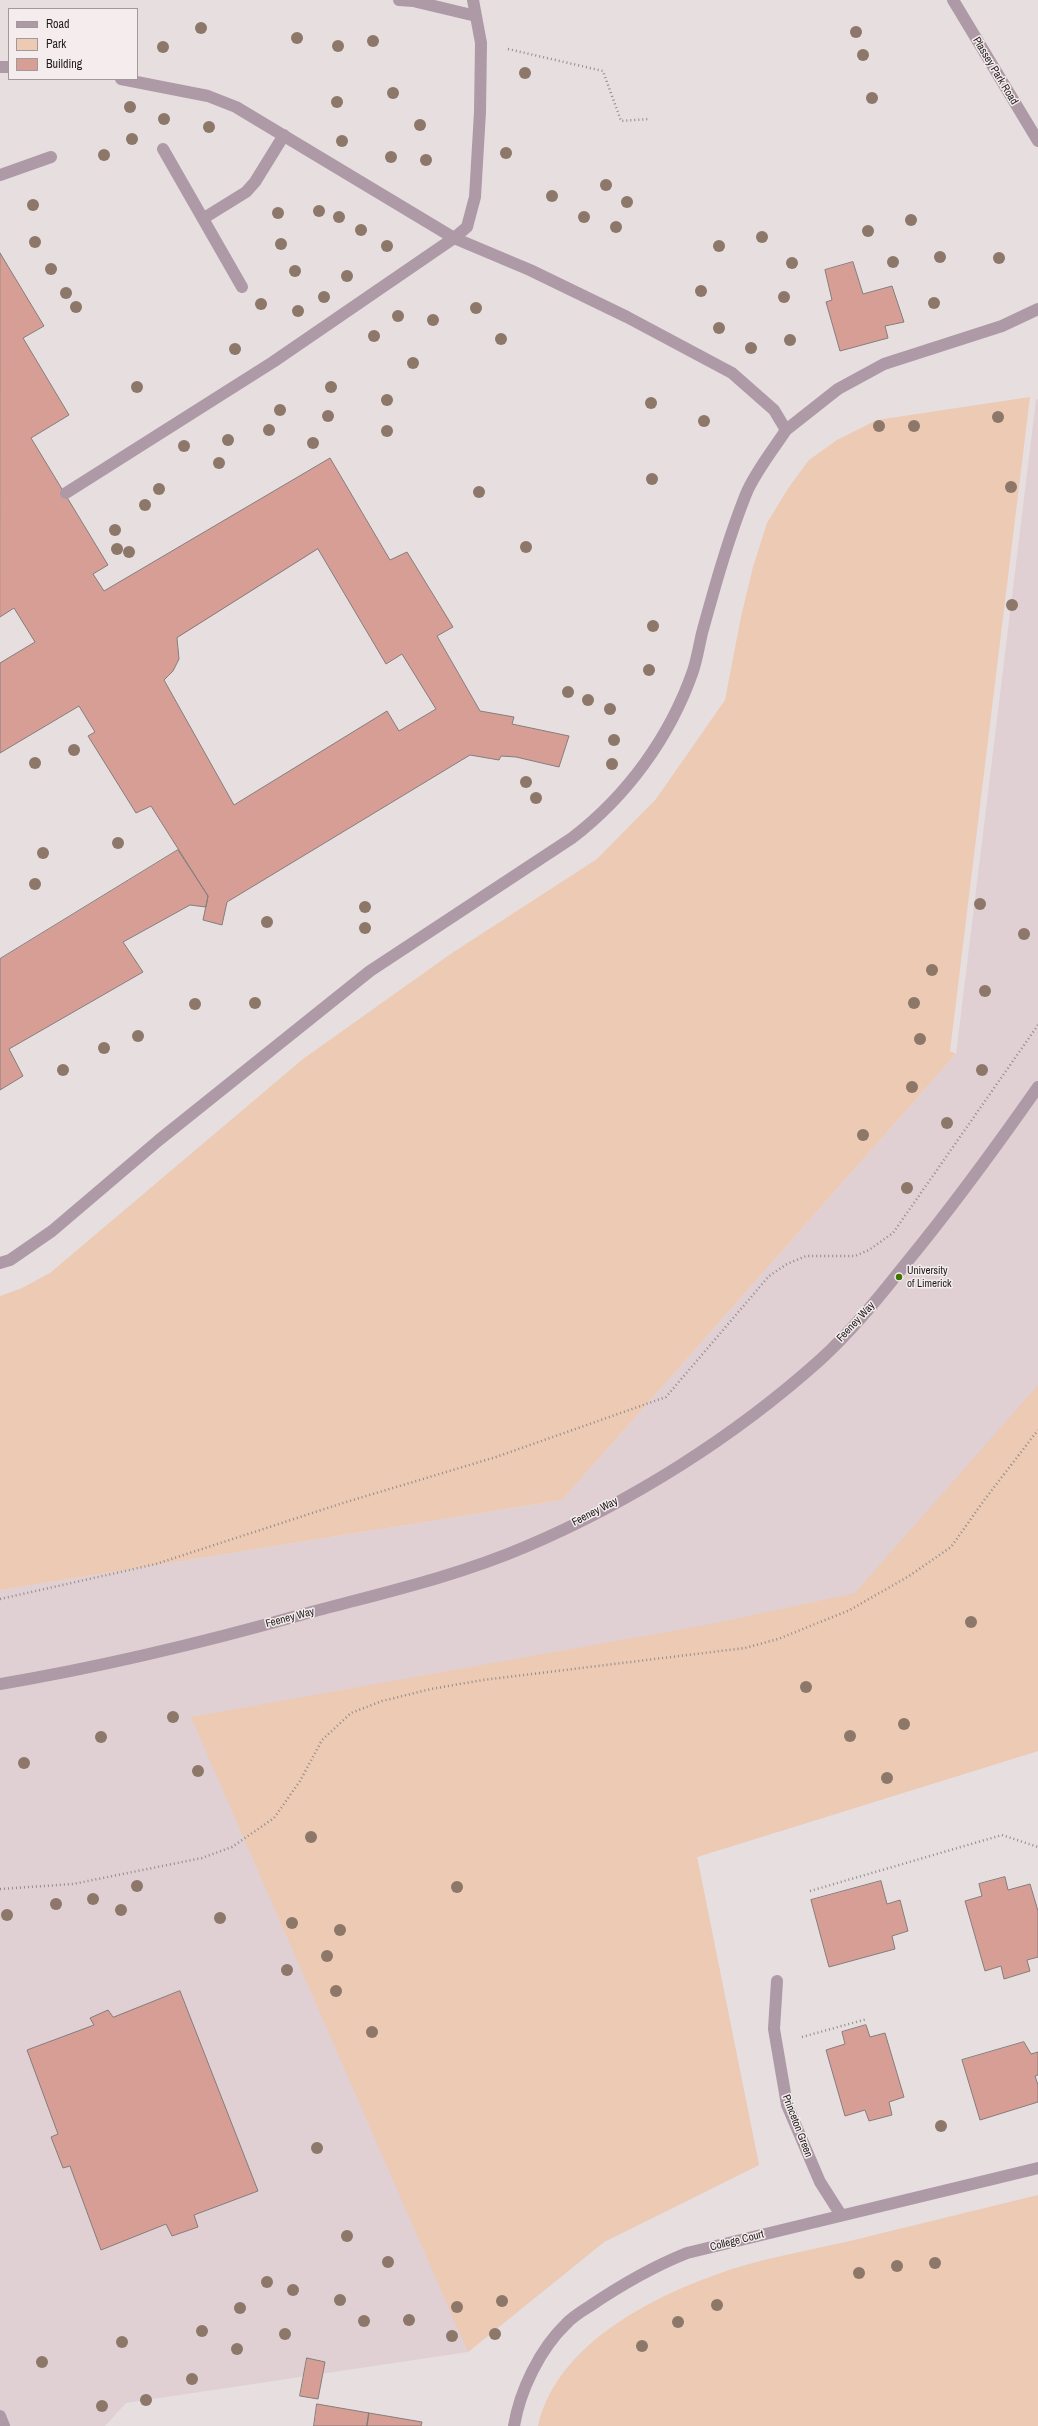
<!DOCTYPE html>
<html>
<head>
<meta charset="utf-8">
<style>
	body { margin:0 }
	#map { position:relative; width:1038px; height:2426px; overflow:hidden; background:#e7dee0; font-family:"Archivo Narrow",sans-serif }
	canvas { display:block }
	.legend { position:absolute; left:8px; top:8px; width:130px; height:72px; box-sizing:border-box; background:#f4eced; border:1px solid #a09a9a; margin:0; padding:5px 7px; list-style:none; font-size:12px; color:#211e1e }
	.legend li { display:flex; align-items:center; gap:8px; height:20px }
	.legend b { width:20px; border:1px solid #a09a9a }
</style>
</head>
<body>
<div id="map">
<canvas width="1038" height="2426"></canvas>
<ul class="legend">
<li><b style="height:5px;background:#ae99a7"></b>Road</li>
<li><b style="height:11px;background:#eccab3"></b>Park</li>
<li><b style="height:11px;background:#d79e95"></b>Building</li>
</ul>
</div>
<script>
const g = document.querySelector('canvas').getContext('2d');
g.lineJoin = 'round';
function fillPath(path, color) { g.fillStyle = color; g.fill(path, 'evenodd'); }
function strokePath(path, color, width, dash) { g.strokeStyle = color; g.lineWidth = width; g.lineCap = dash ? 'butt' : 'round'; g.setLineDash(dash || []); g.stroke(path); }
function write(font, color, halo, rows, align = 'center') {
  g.font = font + ' "Archivo Narrow",sans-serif'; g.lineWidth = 3; g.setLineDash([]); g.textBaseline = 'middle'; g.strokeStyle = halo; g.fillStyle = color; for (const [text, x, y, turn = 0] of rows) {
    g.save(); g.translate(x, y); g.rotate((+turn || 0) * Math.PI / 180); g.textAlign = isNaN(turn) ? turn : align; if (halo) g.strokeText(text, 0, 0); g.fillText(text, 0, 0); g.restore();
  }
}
const built = new Path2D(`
	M1038,399V1751L697,1857L759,2165L604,2242L468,2352L126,2403L105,2426H0V1590L562,1500L956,1054L1036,400Z`);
const green = new Path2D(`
	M1030,397L950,1051L956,1054L562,1500L0,1590V1296L22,1288L50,1273L303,1059L452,953L597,859L656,799L725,700L741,617L753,567L767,523L789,487L809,460L837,440L877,420Z
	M1038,1385V1751L697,1857L759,2165L604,2242L468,2352L191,1717L711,1624L855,1593Z
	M1038,2195V2426H538C557,2342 657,2294 732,2269C773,2256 817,2249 858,2239C918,2224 978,2210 1038,2195Z`);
const building = new Path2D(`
	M0,253L44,326L23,338L69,415L31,438L108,565L93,574L104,591L330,458L390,560L407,552L453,627L437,636L480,711L514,717L512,724L569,736L559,767L516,757L501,756L499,760L470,755L227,902L222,925L203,920L208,896L151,806L136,813L88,736L95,732L79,706L0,753V663L35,642L14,608L0,617ZM318,549L386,664L402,654L436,709L399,731L387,711L234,805L164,680L173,671L179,659L177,638Z
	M853,262L863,294L892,286L904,322L885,326L888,338L840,351L826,302L832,300L825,270Z
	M178,850L208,896L206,907L190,905L123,942L143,972L9,1049L23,1076L0,1090V959Z
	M1005,1877L1008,1890L1030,1884L1038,1911V1957L1027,1960L1030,1971L1004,1979L1001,1966L985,1971L965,1901L982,1896L979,1884Z
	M881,1881L887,1904L900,1900L908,1931L892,1936L895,1949L829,1967L811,1900Z
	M180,1991L258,2191L194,2215L198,2227L172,2236L166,2224L101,2250L70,2166L63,2168L51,2137L58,2134L27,2050L94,2025L90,2018L108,2010L113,2017Z
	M866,2025L870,2037L885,2033L904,2097L889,2102L892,2115L869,2121L865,2110L845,2116L826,2050L845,2044L842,2032Z
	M1024,2042L1031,2054L1038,2052V2075L1035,2076L1038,2085V2102L980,2120L962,2060Z
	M307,2358L325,2362L318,2399L300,2396Z
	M317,2404L369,2413L367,2426H314Z
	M369,2413L422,2422L421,2426H367Z`);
const path = new Path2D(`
	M508,49L603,71L621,121L649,119
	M0,1599L156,1564L343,1503L496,1457L666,1397L769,1276L787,1264L806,1256H855L869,1250L893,1233L1038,1025
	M0,1889L73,1884L202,1858L232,1847L274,1818L300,1781L322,1740L351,1713L382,1701L431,1689L483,1680L745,1648L778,1639L850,1610L909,1576L951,1547L985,1499L1038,1430
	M810,1891L1002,1835L1038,1847
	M802,2037L867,2019`);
const service = new Path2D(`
	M399,0L413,1L476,16
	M0,67H9
	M163,149L242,287
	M0,175L51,157
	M204,218L246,192L255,182L284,135
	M786,430L838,389L884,364L1002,326L1038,309
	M66,493L273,362L454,238L467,227L475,197L480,112L481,43L473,0
	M0,1263L10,1260L52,1231L159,1140L370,971L572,838C627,796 670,737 693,671C697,659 699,646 702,633C715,586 728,539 746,494C755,472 773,450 786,430L774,410L732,373L627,317L530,270L454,238L236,107L208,96L121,79
	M0,2416L4,2426`);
const minor = new Path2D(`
	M0,1684C101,1667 205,1642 304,1614C378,1594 455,1577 525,1547C631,1502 734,1437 820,1360C852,1331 880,1296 907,1262C953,1206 996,1147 1038,1087
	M777,1981L774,2029L787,2105L820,2182L841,2215
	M514,2426C520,2390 540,2349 566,2324C572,2317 582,2311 590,2306C621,2285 652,2267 687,2253L1038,2168`);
const tertiary = new Path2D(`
	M953,0L1038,141`);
const trees = [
	[201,28],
	[856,32],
	[297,38],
	[373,41],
	[338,46],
	[163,47],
	[863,55],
	[525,73],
	[393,93],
	[872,98],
	[337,102],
	[130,107],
	[164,119],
	[420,125],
	[209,127],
	[132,139],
	[342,141],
	[506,153],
	[104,155],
	[391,157],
	[426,160],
	[606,185],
	[552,196],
	[627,202],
	[33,205],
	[319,211],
	[278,213],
	[339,217],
	[584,217],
	[911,220],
	[616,227],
	[361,230],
	[868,231],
	[762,237],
	[35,242],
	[281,244],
	[387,246],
	[719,246],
	[940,257],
	[999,258],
	[893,262],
	[792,263],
	[51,269],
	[295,271],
	[347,276],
	[701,291],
	[66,293],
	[324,297],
	[784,297],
	[934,303],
	[261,304],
	[76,307],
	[476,308],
	[298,311],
	[398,316],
	[433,320],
	[719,328],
	[374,336],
	[501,339],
	[790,340],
	[751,348],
	[235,349],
	[413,363],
	[137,387],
	[331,387],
	[387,400],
	[651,403],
	[280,410],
	[328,416],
	[998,417],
	[704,421],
	[879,426],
	[914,426],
	[269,430],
	[387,431],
	[228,440],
	[313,443],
	[184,446],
	[219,463],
	[652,479],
	[1011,487],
	[159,489],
	[479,492],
	[145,505],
	[115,530],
	[526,547],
	[117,549],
	[129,552],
	[1012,605],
	[653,626],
	[649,670],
	[568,692],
	[588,700],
	[610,709],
	[614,740],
	[74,750],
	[35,763],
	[612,764],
	[526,782],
	[536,798],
	[118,843],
	[43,853],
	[35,884],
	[980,904],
	[365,907],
	[267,922],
	[365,928],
	[1024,934],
	[932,970],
	[985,991],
	[255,1003],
	[914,1003],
	[195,1004],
	[138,1036],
	[920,1039],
	[104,1048],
	[63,1070],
	[982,1070],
	[912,1087],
	[947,1123],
	[863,1135],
	[907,1188],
	[971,1622],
	[806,1687],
	[173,1717],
	[904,1724],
	[850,1736],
	[101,1737],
	[24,1763],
	[198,1771],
	[887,1778],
	[311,1837],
	[137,1886],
	[457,1887],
	[93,1899],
	[56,1904],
	[121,1910],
	[7,1915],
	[220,1918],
	[292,1923],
	[340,1930],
	[327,1956],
	[287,1970],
	[336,1991],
	[372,2032],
	[941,2126],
	[317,2148],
	[347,2236],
	[388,2262],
	[935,2263],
	[897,2266],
	[859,2273],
	[267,2282],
	[293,2290],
	[340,2300],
	[502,2301],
	[717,2305],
	[457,2307],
	[240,2308],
	[409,2320],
	[364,2321],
	[678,2322],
	[202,2331],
	[285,2334],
	[495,2334],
	[452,2336],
	[122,2342],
	[642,2346],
	[237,2349],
	[42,2362],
	[192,2379],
	[146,2400],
	[102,2406]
];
const markers = [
	[899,1277,4,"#3e7606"]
];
const streetNames = [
	["Plassey Park Road",995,71,59],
	["Feeney Way",856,1322,-47],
	["Feeney Way",595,1512,-27],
	["Feeney Way",290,1618,-15],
	["Princeton Green",797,2126,69],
	["College Court",737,2241,-14]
];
const poiNames = [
	["University",907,1271],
	["of Limerick",907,1284]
];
fillPath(built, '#e1d0d3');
fillPath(green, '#eccab3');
fillPath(building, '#d79e95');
strokePath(building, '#847d7c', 1);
strokePath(path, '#918b8c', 2.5, [1, 3]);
strokePath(service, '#ae99a7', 12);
strokePath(minor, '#ae99a7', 12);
strokePath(tertiary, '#ae99a7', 12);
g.fillStyle = '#8c7769';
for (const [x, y] of trees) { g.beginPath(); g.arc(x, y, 6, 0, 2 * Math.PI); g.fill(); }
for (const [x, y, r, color] of markers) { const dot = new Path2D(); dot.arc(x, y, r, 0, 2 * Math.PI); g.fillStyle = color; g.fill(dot); strokePath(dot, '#f4eced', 1.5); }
write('11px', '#211e1e', '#f4eced', streetNames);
write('11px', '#211e1e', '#f4eced', poiNames, 'left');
</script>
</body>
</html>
